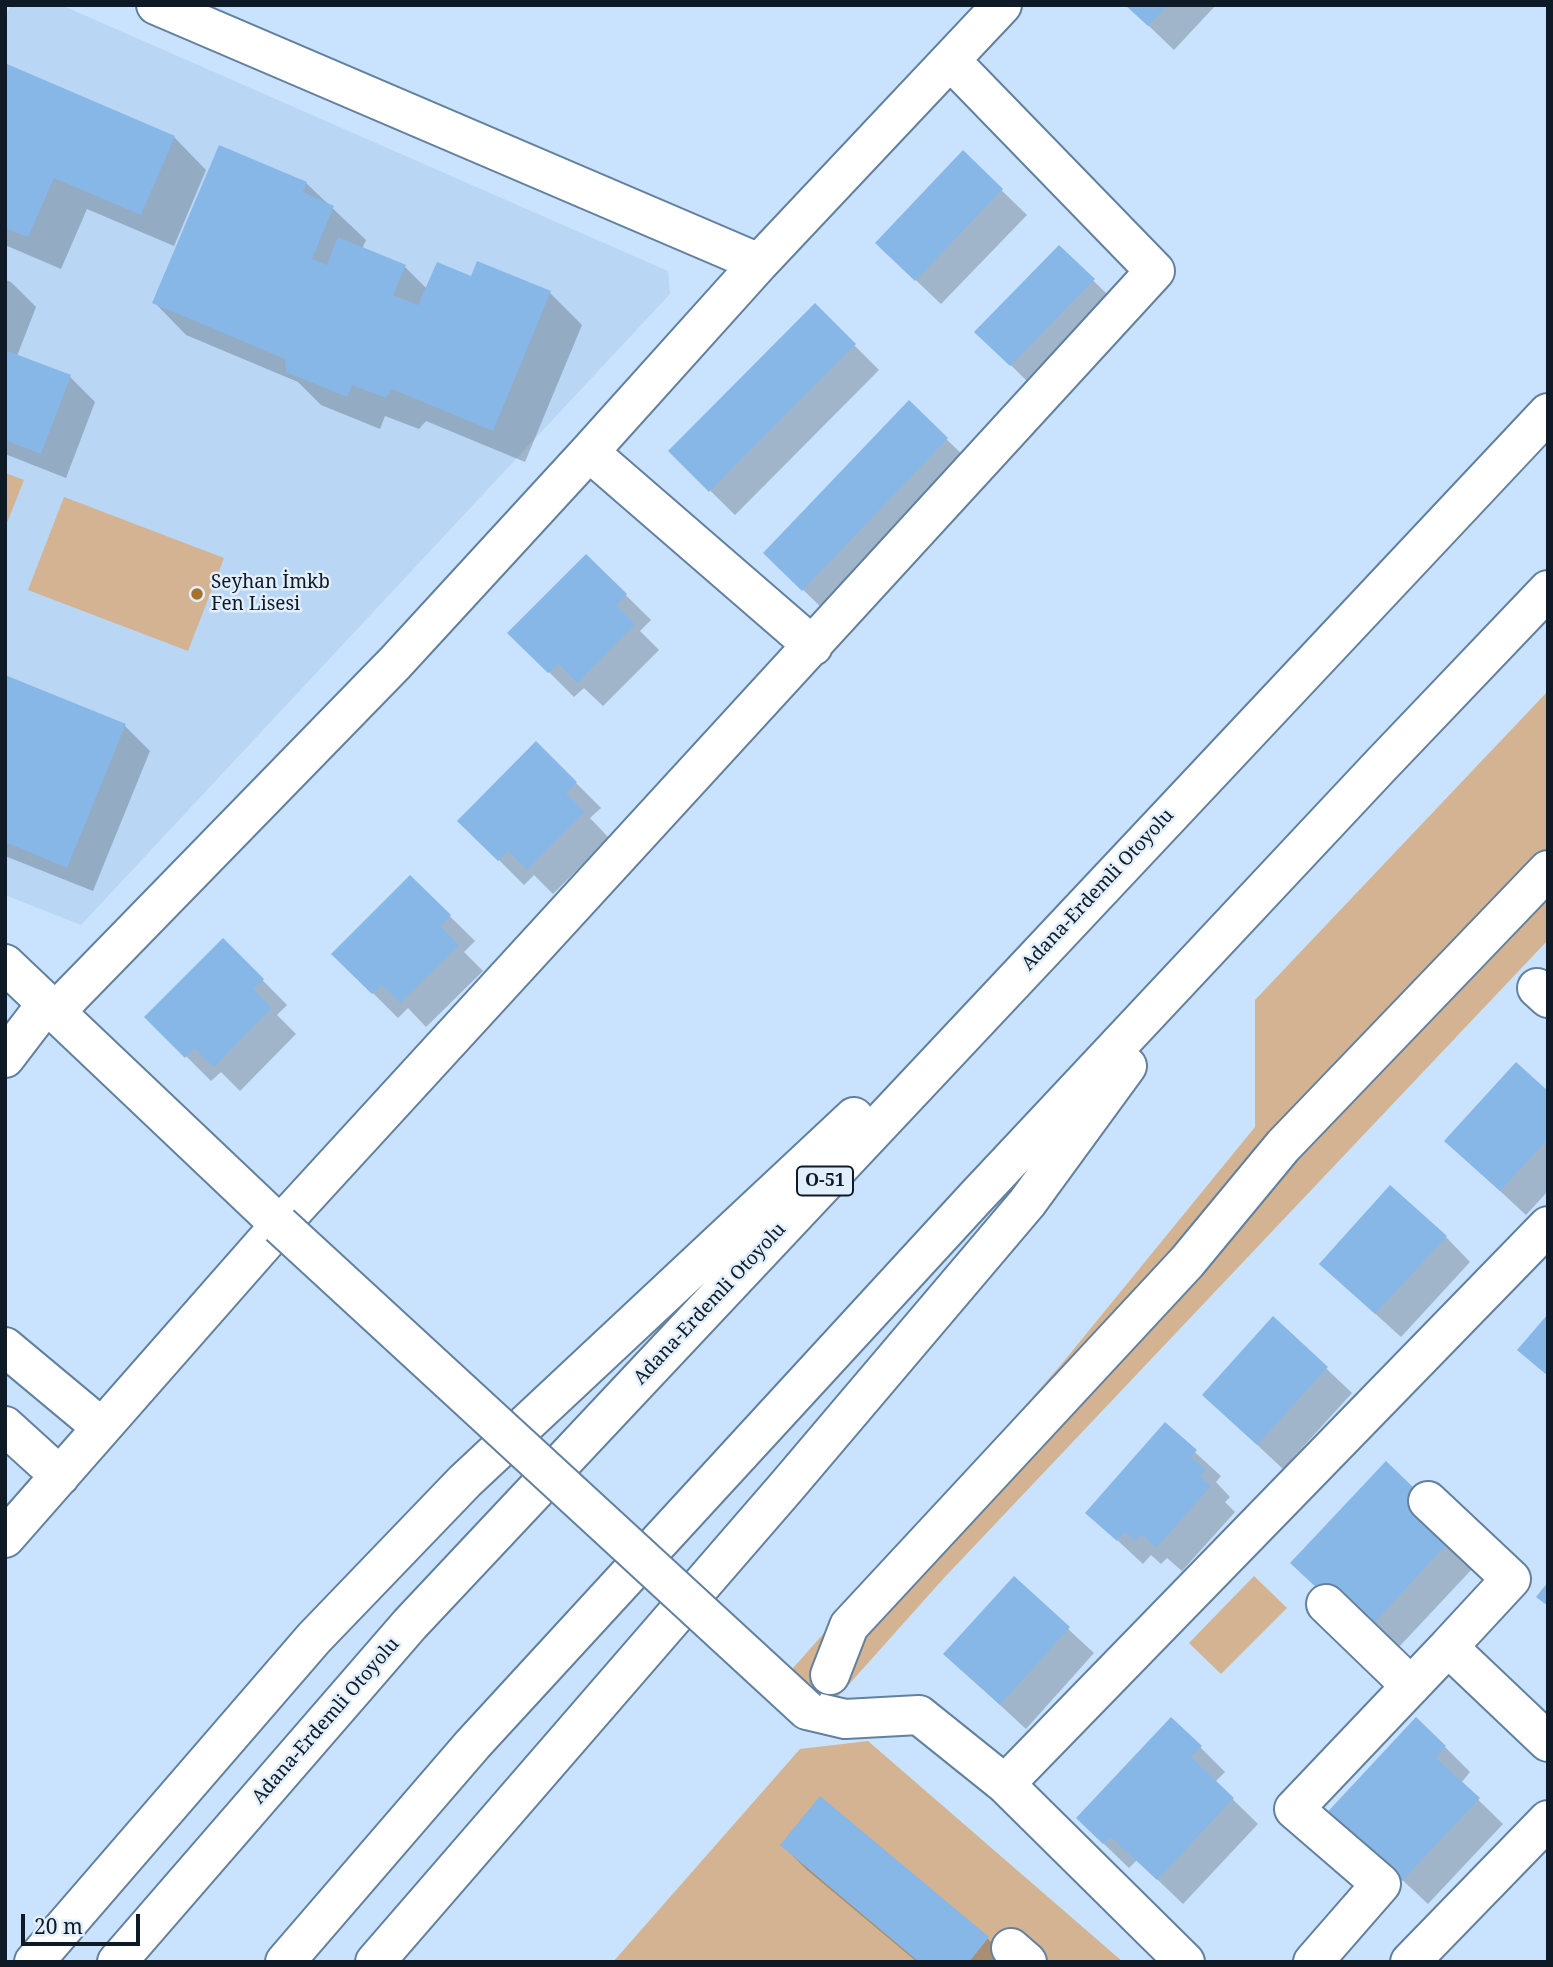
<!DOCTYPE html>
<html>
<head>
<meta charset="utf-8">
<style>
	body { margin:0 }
	#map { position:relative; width:1553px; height:1967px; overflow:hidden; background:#c9e2fd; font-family:"Noto Serif",serif }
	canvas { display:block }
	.frame { position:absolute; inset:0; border:7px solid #0e1a25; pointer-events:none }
	.scale { position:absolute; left:21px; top:1914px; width:119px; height:32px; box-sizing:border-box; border:4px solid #0e1a25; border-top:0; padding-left:9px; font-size:21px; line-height:24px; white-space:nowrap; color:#0e1a25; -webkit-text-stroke:5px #e1eefb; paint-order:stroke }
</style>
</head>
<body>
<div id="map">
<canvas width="1553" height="1967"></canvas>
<div class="frame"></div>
<div class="scale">20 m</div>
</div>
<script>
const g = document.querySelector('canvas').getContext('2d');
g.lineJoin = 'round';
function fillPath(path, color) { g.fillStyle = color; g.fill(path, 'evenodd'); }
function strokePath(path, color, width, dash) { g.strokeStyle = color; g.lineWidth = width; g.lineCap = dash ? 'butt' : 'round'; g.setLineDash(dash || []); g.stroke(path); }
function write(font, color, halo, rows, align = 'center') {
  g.font = font + ' "Noto Serif",serif'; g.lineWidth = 5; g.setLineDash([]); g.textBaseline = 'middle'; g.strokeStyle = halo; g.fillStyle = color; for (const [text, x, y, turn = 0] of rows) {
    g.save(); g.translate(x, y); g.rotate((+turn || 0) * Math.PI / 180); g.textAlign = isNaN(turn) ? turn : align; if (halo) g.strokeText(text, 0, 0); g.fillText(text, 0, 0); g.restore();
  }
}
const built = new Path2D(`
	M11,5H61L668,271L670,294L81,925L5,895V18Z`);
const green = new Path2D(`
	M5,473L24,480L5,528Z
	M64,497L224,558L188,651L28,590Z
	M1548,691V940L943,1579L835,1700L779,1684L1060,1366L1255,1127V1000Z
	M1254,1576L1287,1608L1221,1674L1189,1643Z
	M868,1741L1123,1962H613L800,1749Z`);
const shadow = new Path2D(`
	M1127,5H1216L1174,50Z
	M7,66L174,137L206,170L174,246L87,209L61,269L5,245V72Z
	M963,153L1027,215L941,304L902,267Z
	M306,183L366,240L362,249L405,267L427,289L472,279L550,293L582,325L525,462L426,421L419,429L385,416L380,429L321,405L298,382L186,335L154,302Z
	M1059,247L1110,297L1028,382L977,332Z
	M5,280L11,282L36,307L17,356L70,377L95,402L66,478L5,454Z
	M815,306L879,370L735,515L670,451Z
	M909,403L972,464L828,614L791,578Z
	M586,556L651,620L640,631L659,650L603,706L584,688L574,697L510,633Z
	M5,679L125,726L150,751L93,891L5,856Z
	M536,743L601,808L590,818L609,838L553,894L534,875L524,885L460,821Z
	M410,877L475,941L464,952L483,971L426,1027L408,1008L398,1018L334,954Z
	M223,940L287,1005L277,1015L296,1034L240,1091L221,1072L211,1081L147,1017Z
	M1548,1094V1191L1526,1215L1472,1165Z
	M1446,1237L1470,1262L1401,1337L1347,1288Z
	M1273,1318L1352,1393L1283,1469L1204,1395Z
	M1165,1425L1221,1476L1216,1482L1230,1497L1225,1502L1235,1512L1182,1571L1167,1558L1161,1564L1151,1555L1143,1564L1088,1513Z
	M1386,1464L1473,1568L1398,1648L1318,1587Z
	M1014,1579L1094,1653L1026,1729L945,1654Z
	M1200,1747L1225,1772L1215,1782L1258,1824L1183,1904L1137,1860L1129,1868L1103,1843Z
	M1445,1747L1470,1772L1461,1783L1503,1824L1428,1904L1382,1861L1348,1843Z
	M820,1798L988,1939L1011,1962H917L807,1870L782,1845Z`);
const building = new Path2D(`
	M1125,5H1168L1148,26Z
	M7,64L175,136L141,215L54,178L28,237L5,228Z
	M219,145L307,182L303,192L334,206L312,259L327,265L338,237L406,265L393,295L418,305L437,262L471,276L477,261L551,291L493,431L392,389L386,398L352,385L347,397L286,372L285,359L152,303Z
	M963,150L1003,189L915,281L875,243Z
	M1059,245L1095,279L1010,366L974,332Z
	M815,303L856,344L709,492L668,451Z
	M5,350L71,375L41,454L5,440Z
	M909,400L948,438L802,591L763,553Z
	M586,554L627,594L616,605L635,624L577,683L559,664L548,673L507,633Z
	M5,675L126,724L67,868L5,842Z
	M536,741L577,782L566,793L585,812L527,870L508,851L498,861L457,821Z
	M410,875L451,915L440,926L459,945L400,1003L382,985L372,994L331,954Z
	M223,938L264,979L253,989L272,1008L214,1067L194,1048L185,1058L144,1017Z
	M1516,1062L1548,1091V1139L1500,1191L1444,1141Z
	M1390,1185L1447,1236L1375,1314L1319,1264Z
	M1548,1314V1376L1517,1350Z
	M1273,1316L1328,1367L1257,1445L1202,1395Z
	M1165,1422L1197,1450L1191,1457L1206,1470L1200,1477L1211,1486L1156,1548L1141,1534L1135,1541L1125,1532L1117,1541L1085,1513Z
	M1386,1461L1416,1490L1406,1501L1449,1542L1372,1625L1326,1581L1318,1589L1290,1563Z
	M1014,1576L1070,1627L1000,1705L943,1654Z
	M1548,1582V1606L1536,1597Z
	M1171,1717L1202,1746L1191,1757L1234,1798L1157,1880L1111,1837L1103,1844L1076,1818Z
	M1416,1717L1446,1746L1436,1758L1480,1798L1402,1881L1356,1837L1321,1819Z
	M820,1796L989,1937L969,1962H919L780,1845Z`);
const minor = new Path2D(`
	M156,5L759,263
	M589,452L813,646
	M5,964L280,1225
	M1537,988L1548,998
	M56,1011L395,663L589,452L759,263L1002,5
	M5,1058L47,1003
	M5,1347L101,1427
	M5,1426L60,1476
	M1428,1501L1511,1579L1448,1647
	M5,1538L280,1225L1155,271L951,61
	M1326,1604L1411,1686
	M830,1675L849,1626L1187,1262L1283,1146L1548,870
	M807,1710L845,1719L919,1715L1005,1784L1185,1962
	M1005,1784L1548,1226
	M1011,1948L1027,1962
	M1313,1962L1381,1884L1294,1809L1448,1647L1548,1742
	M1410,1962L1548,1820`);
const highway = new Path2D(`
	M34,1962L314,1638L465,1481L854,1117
	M117,1962L410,1624L1548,413
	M285,1962L473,1744L976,1197L1381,765L1548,590
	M375,1962L788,1485L1027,1203L1127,1066`);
const minorBridge = new Path2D(`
	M280,1225L807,1710`);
const markers = [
	[197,594,7,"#a8722d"]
];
const shields = [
	[825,1181,56]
];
const shieldNames = [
	["O-51",825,1181]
];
const poiNames = [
	["Seyhan İmkb",211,583],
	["Fen Lisesi",211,605]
];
const streetNames = [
	["Adana-Erdemli Otoyolu",1098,890,-47],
	["Adana-Erdemli Otoyolu",710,1304,-47],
	["Adana-Erdemli Otoyolu",326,1721,-49]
];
fillPath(built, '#b9d6f5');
fillPath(green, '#d3b391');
fillPath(shadow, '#0003');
fillPath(building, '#87b7e6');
strokePath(minor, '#63819e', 42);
strokePath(highway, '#63819e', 42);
strokePath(minor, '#fff', 38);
strokePath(highway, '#fff', 38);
strokePath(minorBridge, '#63819e', 42, []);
strokePath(minorBridge, '#fff', 38);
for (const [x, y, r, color] of markers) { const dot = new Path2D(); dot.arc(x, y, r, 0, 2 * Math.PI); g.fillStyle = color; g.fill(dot); strokePath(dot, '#e1eefb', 2.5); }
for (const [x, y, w] of shields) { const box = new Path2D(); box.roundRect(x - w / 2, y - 14.5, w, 29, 5); g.fillStyle = '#e1eefb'; g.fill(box); strokePath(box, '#0e1a25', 2); }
write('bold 18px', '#0e1a25', null, shieldNames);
write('19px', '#0e1a25', '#e1eefb', poiNames, 'left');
write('19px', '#0e1a25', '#e1eefb', streetNames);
</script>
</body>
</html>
